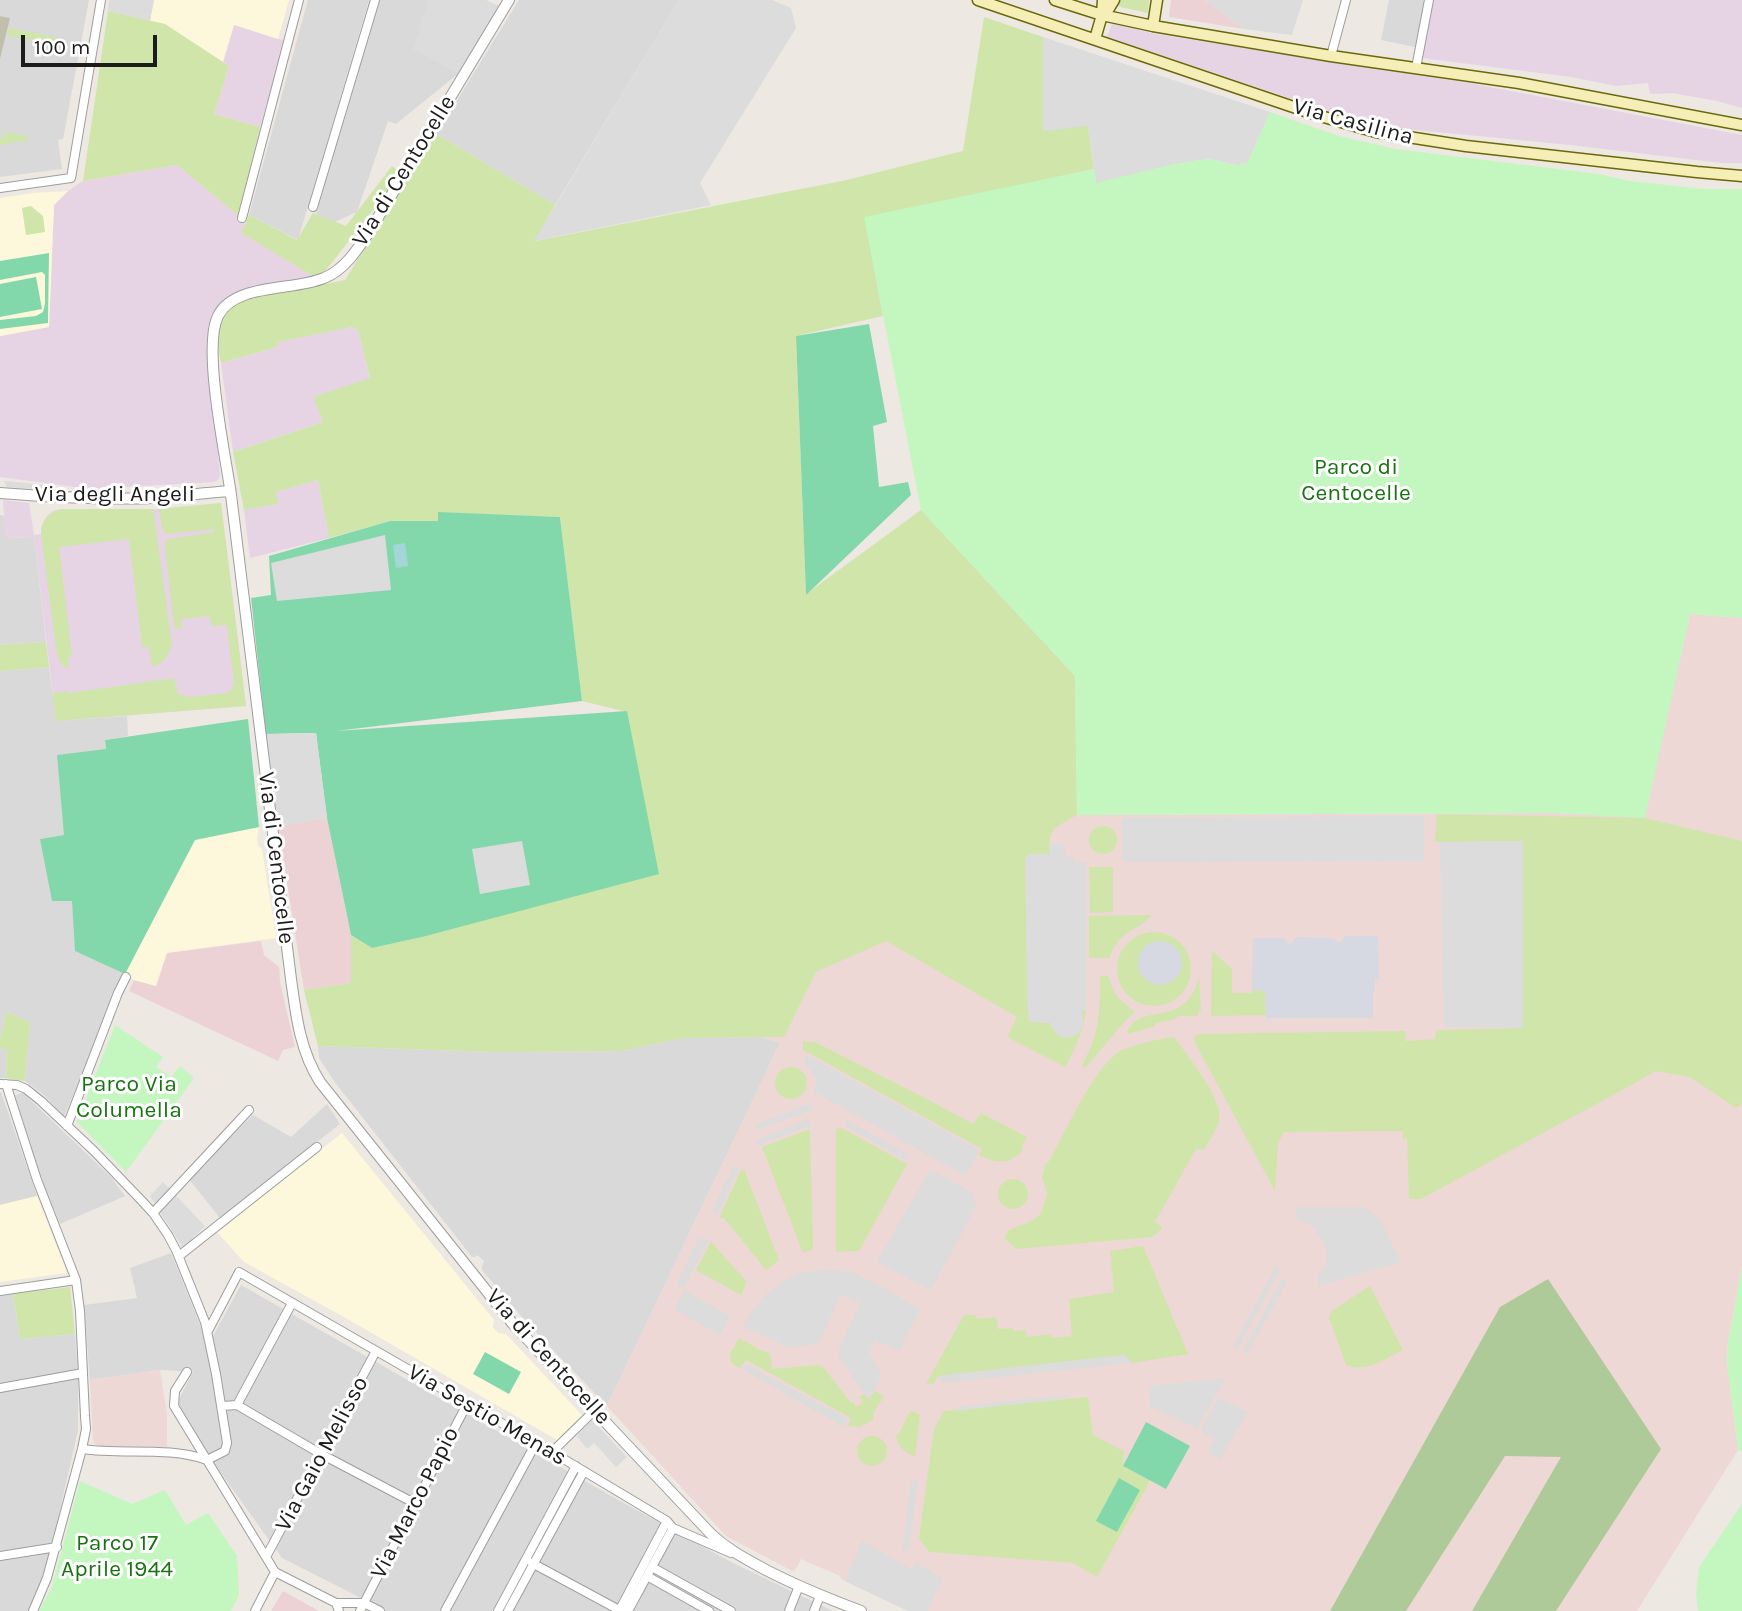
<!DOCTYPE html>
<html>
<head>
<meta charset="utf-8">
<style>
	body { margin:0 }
	#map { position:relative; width:1742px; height:1611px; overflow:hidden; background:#ede8e2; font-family:Karla,sans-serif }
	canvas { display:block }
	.scale { position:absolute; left:21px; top:35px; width:136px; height:32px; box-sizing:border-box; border:4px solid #1c1c1c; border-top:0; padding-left:9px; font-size:21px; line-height:24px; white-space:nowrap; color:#1c1c1c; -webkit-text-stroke:5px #fff; paint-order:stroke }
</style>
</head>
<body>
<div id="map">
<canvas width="1742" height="1611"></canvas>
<div class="scale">100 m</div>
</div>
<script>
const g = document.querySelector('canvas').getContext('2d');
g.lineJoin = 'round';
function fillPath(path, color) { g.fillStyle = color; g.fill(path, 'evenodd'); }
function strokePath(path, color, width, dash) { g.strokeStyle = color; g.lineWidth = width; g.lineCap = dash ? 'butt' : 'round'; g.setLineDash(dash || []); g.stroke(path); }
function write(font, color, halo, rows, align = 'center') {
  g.font = font + ' Karla,sans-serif'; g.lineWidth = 6; g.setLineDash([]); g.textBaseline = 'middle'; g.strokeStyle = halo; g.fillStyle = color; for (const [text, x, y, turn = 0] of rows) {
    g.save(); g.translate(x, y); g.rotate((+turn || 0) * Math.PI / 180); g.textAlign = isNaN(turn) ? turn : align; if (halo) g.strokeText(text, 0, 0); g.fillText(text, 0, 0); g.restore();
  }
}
const residential = new Path2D(`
	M0,0H89L63,139L58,140L62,169L0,177V58L9,18L0,16Z
	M308,0H369L298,240L249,215Z
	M380,0H429L414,49L459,73L396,124L388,121L357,212L335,222L316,214Z
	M519,0H679L555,205L436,134Z
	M1389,0H1426L1415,47L1381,40Z
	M0,515L5,516L6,538L34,537L46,642L0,645Z
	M49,667L56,721L127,716L128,736L105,740L106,749L64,835L40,839L72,900L124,973L64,1117L44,1095L25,1081L30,1022L7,1012L0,1040V671Z
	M761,1037L780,1043L607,1406L528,1324L482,1270V1266L484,1261L482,1259L477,1255L475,1257H472L334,1081L319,1058L318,1046L495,1052L621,1051L683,1038Z
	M0,1048L7,1049L6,1078H0Z
	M0,1092H1L37,1196L0,1205Z
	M23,1093L111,1177L125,1196L60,1224L44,1188L15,1095Z
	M327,1104L340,1124L220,1218L188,1178L253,1115L291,1137Z
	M171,1253L200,1324L206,1349L241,1285L620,1501L731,1562L833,1611H367L371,1603L282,1558L201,1445L177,1403L193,1372L160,1370L90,1380L84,1305L137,1298L130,1268Z
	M13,1294L20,1339L75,1334L78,1371L0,1385V1296Z
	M78,1377V1430L49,1558L38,1599L28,1611H0V1391Z`);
const commercial = new Path2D(`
	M1171,0H1204L1244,29L1169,17Z
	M327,818L351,935V983L304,990L278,826Z
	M261,941L264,955L279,967L280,982L295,1047L283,1050L278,1061L129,991L134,980L156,986L166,953Z
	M283,1591L319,1611H271Z`);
const industrial = new Path2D(`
	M1433,0H1742V108L1717,101L1672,93L1650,94L1648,83L1616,86L1571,77L1422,58Z
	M234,24L284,41L260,127L214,114L229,66L223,62Z
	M1112,24L1156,34L1469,83L1742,135V163H1721L1570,145L1385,127L1343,116L1107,37Z
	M177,165L246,221L242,233L314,277L227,300L211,316L208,330L220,475L219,479L214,482L89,489L0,477V336L49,327L54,205L68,191L83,181Z
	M352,327L358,330L370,379L314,397L323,422L233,452L221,363L277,347V342Z
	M318,480L329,538L250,558L244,510L278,504L275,492Z
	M3,500L29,503L34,535L41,534V527L47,516L53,511L61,509L116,510L159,509L221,503L246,706L56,721L34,537L6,538Z`);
const education = new Path2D(`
	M154,0H289L278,39L234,25L223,62L165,24L150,21Z
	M68,191L54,205L49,327L0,336V198L33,193Z
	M259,827L257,838L258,845L262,849L276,938L167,953L156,986L134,980L125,974L195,840Z
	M342,1133L494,1320L493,1327L498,1333L506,1334L582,1415L557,1440L351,1321L244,1262L217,1232Z
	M37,1196L67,1273L0,1282V1205Z`);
const military = new Path2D(`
	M921,510L1078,815L1555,813L1644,817L1690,614L1742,618V1265L1728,1343L1727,1363L1738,1450L1637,1611H908L841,1579L840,1576L801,1559L794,1572L726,1536L607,1406L780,1043L761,1037L683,1038L624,1051L495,1052L609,958Z
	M160,1370L167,1414V1447L100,1446L95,1444L93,1440L90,1380Z`);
const construction = new Path2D(`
	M0,16L10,18L0,59Z`);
const grass = new Path2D(`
	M1119,0H1149L1148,13L1116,6Z
	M108,11L165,24L229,66L214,114L260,127L239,216L177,165L83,181Z
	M984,17L1043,37L1057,114L1088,125L1094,169L865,219L883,316L796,336L806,594L921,510L1075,676L1077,815C1055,828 1049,826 1049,854H1030L1025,858L1028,1019L1031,1022L1051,1023L1053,1030L1083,1025L1082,1010L1086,1011C1083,1032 1075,1049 1065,1067L1007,1037L1017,1017L886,941L816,972L784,1037L683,1038L621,1051L495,1052L318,1046L304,990L351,983V935L372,948L422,937L627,712L582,701L560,517L438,513V521H390L329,538L318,480L276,492L278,504L244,510L233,452L323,422L313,397L370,378L358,330L352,327L278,342L277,347L221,363C209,303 240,297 290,290C309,287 327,284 345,280L436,134L555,205L535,241L847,180L963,151Z
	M9,28L55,37L54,44L8,36Z
	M0,131L27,136L28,140L0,145V138L6,137V133H0Z
	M392,166L402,173L323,274L314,277L241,233L249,215L297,240L313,213L346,226Z
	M31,206L43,216L45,232L26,235L22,208Z
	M221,503L246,706L56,721L52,693L67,691L69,693L174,678L178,694L190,697L226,693L231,690L234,683L227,626L224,625L212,626L209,616L181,619L182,629L174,627L165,547V542L169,539L214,532V529L166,534L162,529L159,509Z
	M61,509H153L172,644C169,656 164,663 152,667L149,647H142L129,539L59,547L72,656L68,658L69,668C62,668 60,662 57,656L41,534C42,520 47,513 61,509Z
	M46,642L49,667L0,671V645Z
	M1437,814L1645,818L1742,841V1103L1736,1108L1690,1077L1655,1071L1639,1081L1421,1199H1409L1407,1139H1403V1131L1284,1132L1278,1143L1275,1191L1194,1041L1195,1036L1200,1034L1405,1031L1406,1041L1435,1039L1437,1030L1523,1028V841L1435,842Z
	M1089 840a14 14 0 1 1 28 0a14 14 0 1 1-28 0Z
	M1089,867H1113V912L1090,913Z
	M1152,915C1134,934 1121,928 1109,958H1089V916Z
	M1117 969a37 37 0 1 1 74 0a37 37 0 1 1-74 0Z
	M1212,951L1232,969V993H1252V990L1265,991L1266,1015L1211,1016Z
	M1100,976H1108C1114,996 1121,1001 1135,1012L1127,1019L1085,1068L1082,1066C1100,1031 1100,1015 1100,976Z
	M1199,977L1201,1011L1198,1012V1016H1179L1172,1020L1155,1023V1026L1128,1034L1127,1032C1142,1000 1185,1031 1199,977Z
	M7,1012L30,1022L25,1081L6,1078L7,1049L0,1048V1040Z
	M1174,1037C1188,1056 1210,1084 1218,1106C1220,1112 1219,1117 1219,1123L1204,1150L1196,1149L1155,1222L1162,1227L1159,1232L1152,1237L1016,1249L1004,1238L1009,1230L1029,1222L1039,1216L1043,1208L1047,1194L1042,1177L1046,1162L1048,1163C1066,1131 1090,1075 1117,1053C1128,1045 1160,1039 1174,1037Z
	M803,1041L815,1042L925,1098L973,1124L981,1113L1027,1137L1021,1147L1023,1150C1010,1165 996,1164 979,1155L982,1149L803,1050Z
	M775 1083a16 16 0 1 1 32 0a16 16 0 1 1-32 0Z
	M842,1128L907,1164L859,1251L836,1252V1129Z
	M810,1129L813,1249L803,1253L762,1147Z
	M744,1169L779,1260L766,1270L724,1218H719L741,1170Z
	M998 1194a15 15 0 1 1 30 0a15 15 0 1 1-30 0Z
	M711,1242L747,1282L741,1295L696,1270Z
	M1143,1246L1188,1354L1132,1363L1125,1355L938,1376L933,1384H926L964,1315H976L977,1319L996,1317L998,1329L1013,1328V1331L1026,1330L1027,1337L1051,1334L1052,1338L1072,1336L1069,1299L1114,1292L1110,1251Z
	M1370,1286L1403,1350C1385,1359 1366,1373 1346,1365L1329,1318L1331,1312Z
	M70,1287L75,1334L20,1339L13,1294Z
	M739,1338L760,1350L770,1353L772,1369L819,1365L823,1367L851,1403L853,1402L856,1407L863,1402L859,1397L864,1394L869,1399L875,1391L884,1396L874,1412L873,1420L860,1427L848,1426L851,1418L746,1360L740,1368L731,1363L730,1354Z
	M1088,1397L1093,1435L1124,1451L1123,1466L1150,1481L1097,1577L1073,1563L929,1552L919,1538L934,1429L944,1411Z
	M911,1410L920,1415L915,1457C904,1451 897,1447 896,1434L898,1435Z
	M857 1451a15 15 0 1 1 30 0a15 15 0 1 1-30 0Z`);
const forest = new Path2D(`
	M1548,1279L1661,1449L1556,1611H1472L1561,1457L1505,1456L1406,1611H1330L1500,1307Z`);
const park = new Path2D(`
	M1270,112L1339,136L1395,149L1598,174L1630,181L1703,189H1742V618L1690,614L1645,818L1555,813L1077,815L1075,676L921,510L864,217L1094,169L1096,182L1166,166L1194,161L1210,159L1239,166L1240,163L1247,164Z
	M115,1025L163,1057L156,1067L171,1077L180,1066L194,1078L126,1172L77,1122Z
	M1742,1265V1452L1738,1450L1727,1363L1728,1343Z
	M80,1481L132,1504L165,1490L186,1525L208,1513L237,1556L239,1595L231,1611H39L52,1587Z
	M1742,1504V1611H1698L1696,1593L1699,1567Z`);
const pitch = new Path2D(`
	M49,253L48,323L0,329V320L36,316L43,312L45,304V275L42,272L0,280V261Z
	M36,277L42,309L0,317V284Z
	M869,324L887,422L873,426L879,487L908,482L911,495L806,595L796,336Z
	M438,512L560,517L582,701L336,731L627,711L659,874L422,937L372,948L351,935L327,818L316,733L266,734L251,598L271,595L269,556L390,521H438Z
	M248,719L259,827L195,840L125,974L75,951L72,901H52L40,839L64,835L57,755L106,749L105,740Z
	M485,1352L521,1372L509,1394L473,1374Z
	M1146,1422L1190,1446L1166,1489L1123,1466Z
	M1119,1478L1140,1490L1117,1532L1096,1521Z`);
const parking = new Path2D(`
	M109,0H154L150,21L108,11Z
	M429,0H486L499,6L459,73L413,49Z
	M679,0H772L791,8L796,28L700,183L711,205L534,241Z
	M1204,0H1303L1292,35L1244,29Z
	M1043,37L1270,112L1247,164L1241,163L1240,166L1210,159L1194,161L1166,166L1096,183L1088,126L1043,131Z
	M4,481L49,485L52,491L7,487Z
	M385,535L391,590L277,601L271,563Z
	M316,733L327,818L278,826L266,734Z
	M1424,816V861L1123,862L1122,818Z
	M522,841L530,885L480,894L472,849Z
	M1523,841V1028L1444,1027L1440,842Z
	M1049,844H1065V856H1074V862H1087L1086,1011L1082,1010L1083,1025L1079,1033L1070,1038L1062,1037L1056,1033L1053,1030L1051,1023L1031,1022L1028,1019L1025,858L1030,854H1049Z
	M807,1055L979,1150L966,1176L814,1092L817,1080L804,1061Z
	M811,1103L814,1109L758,1130L756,1124Z
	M808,1119L811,1125L757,1146L756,1140Z
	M847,1120L909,1155L905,1160L845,1126Z
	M733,1166L739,1168L718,1214L712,1211Z
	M930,1169L975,1194L972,1201L978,1203L931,1290L877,1262Z
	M163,1182L205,1226L183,1248L150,1196Z
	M1296,1207H1364L1380,1219L1401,1262L1319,1286L1317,1276L1326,1265L1328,1255L1324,1243L1311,1225L1296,1219Z
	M699,1238L709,1241L683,1289L676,1285Z
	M1276,1266L1280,1270L1237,1350L1233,1346Z
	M829,1269L851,1272L871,1281L920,1309L899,1351L875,1340L869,1352L882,1375L869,1400L864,1394L838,1356V1351L860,1303L841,1294L819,1343L787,1348L775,1340L743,1327L753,1309L765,1295L781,1282L800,1273Z
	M1283,1277L1287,1282L1247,1355L1243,1351Z
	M684,1290L730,1316L720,1335L674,1309Z
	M1125,1355L1132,1363L943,1383L937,1376Z
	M746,1364L848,1419L844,1427L742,1369Z
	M1225,1378L1197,1429L1150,1406L1149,1386Z
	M1067,1395L1068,1398L956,1411L955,1407Z
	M1218,1398L1248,1412L1220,1460L1207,1452L1215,1439L1201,1431Z
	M592,1420L627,1457L616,1467L594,1443L587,1449L577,1436Z
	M918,1480L909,1549L902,1553L911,1482Z
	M862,1541L912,1569L916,1563L943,1579L927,1611H908L845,1581Z`);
const plaza = new Path2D(`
	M1346,936H1378L1379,979H1375V992H1373V1018H1266L1265,991L1252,990L1253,938H1283L1290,944L1296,937L1333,938L1339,943Z
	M1138 963a22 22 0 1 1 44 0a22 22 0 1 1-44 0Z`);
const water = new Path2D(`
	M405,543L408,566L396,568L393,545Z`);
const minor = new Path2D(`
	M1331,56L1346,0
	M1416,68L1429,0
	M0,188L71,178L101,0
	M313,207L375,0
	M242,218L299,0
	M0,1084L17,1085L26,1089L41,1101L94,1151L142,1201L153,1213L168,1235L176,1250L205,1322L216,1374L227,1443L225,1451L207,1460C168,1446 123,1455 82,1449
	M6,1084L37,1180L76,1280L80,1311L85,1416L86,1429L82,1449L47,1578L33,1611
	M67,1126L118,993L126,977
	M153,1213L249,1110
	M179,1256L317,1147
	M0,1291L76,1280
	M208,1331L239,1272L552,1452L667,1521L673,1528L731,1553
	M187,1372L175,1391L174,1406L275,1572
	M0,1388L83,1373
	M237,1405L292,1303
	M222,1406L237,1405L321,1454L416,1504
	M552,1452L595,1410
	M0,1556L57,1547
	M266,1557L376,1351
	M532,1563L621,1611
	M652,1567L731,1611
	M275,1572L336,1603L339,1611
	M647,1576L709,1611
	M336,1603H364L360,1611
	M255,1611L275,1572
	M380,1611L364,1603L467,1404
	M445,1611L536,1443
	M498,1611L576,1466
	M508,1611L584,1471
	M619,1611L667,1521
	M628,1611L673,1528
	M789,1611L799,1586
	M814,1611L820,1596`);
const tertiary = new Path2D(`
	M509,0L374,224C361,244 347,269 324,278C294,291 234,283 218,316C202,348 226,457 231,495C251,657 271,818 291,979C296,1015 300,1051 320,1082L513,1324L711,1534C728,1550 746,1559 766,1570C797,1586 829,1599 861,1611
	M0,493C51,497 102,500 154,498C179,496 205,493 230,491`);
const secondary = new Path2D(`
	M978,0L1317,115L1376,132L1466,146L1697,172L1742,176
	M1055,0L1102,15L1153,26L1331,56L1519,83L1742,125
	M1102,15L1108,10L1114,0
	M1153,26L1157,0
	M1095,39L1102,15L1103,0`);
const streetNames = [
	["Via Casilina",1353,122,15],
	["Via di Centocelle",404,171,-58],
	["Via degli Angeli",115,494],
	["Via di Centocelle",276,858,83],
	["Via di Centocelle",548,1357,48],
	["Via Sestio Menas",487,1415,30],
	["Via Gaio Melisso",322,1454,-62],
	["Via Marco Papio",415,1503,-63]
];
const parkNames = [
	["Parco di",1356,467],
	["Centocelle",1356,493],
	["Parco Via",129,1084],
	["Columella",129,1110],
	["Parco 17",117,1543],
	["Aprile 1944",117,1569]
];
fillPath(residential, '#dad9d9');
fillPath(commercial, '#edd2d5');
fillPath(industrial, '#e6d4e5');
fillPath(education, '#fdf8db');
fillPath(military, '#eed8d5');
fillPath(construction, '#c1beae');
fillPath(grass, '#d0e5aa');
fillPath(forest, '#afca99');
fillPath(park, '#c4f6c0');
fillPath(pitch, '#83d8ab');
fillPath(parking, '#dcdcdc');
fillPath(plaza, '#d6d8e2');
fillPath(water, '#a4d5d9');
strokePath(minor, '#9d9d9d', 10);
strokePath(tertiary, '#9d9d9d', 12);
strokePath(secondary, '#6c670a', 13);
strokePath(minor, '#fff', 8);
strokePath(tertiary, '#fff', 10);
strokePath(secondary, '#f5efb7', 10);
write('23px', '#1c1c1c', '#fff', streetNames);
write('23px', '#187311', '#fff', parkNames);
</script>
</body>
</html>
